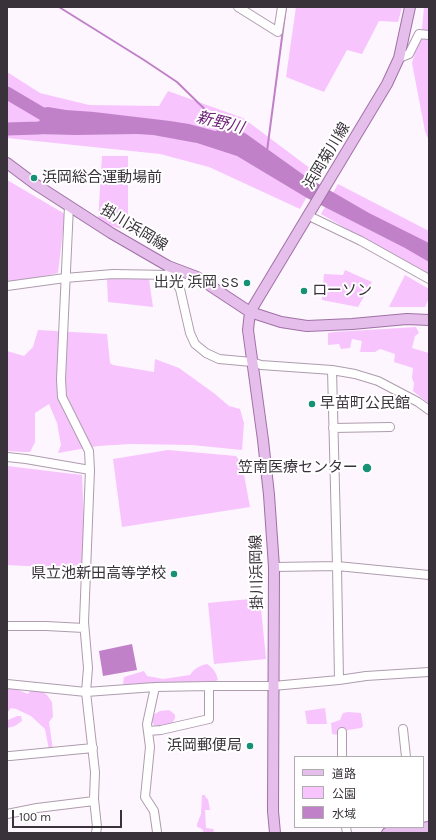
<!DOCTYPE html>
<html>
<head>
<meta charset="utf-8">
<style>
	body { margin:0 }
	#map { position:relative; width:436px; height:840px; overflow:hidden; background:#fef6fe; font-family:Karla,"Noto Sans JP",sans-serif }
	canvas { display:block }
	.frame { position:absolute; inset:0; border:8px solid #39323a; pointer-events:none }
	.legend { position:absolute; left:294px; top:756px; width:130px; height:72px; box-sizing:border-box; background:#fff; border:1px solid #b0adb0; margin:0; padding:5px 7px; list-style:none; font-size:12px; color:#39323a }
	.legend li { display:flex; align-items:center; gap:8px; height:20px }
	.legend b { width:20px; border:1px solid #b0adb0 }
	.scale { position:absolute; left:12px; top:810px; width:110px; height:18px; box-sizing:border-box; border:2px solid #39323a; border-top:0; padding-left:5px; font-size:12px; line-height:14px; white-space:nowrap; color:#39323a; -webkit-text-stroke:3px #fff; paint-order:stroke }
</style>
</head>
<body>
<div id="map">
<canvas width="436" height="840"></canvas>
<div class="frame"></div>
<ul class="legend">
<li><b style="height:5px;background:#e6beeb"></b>道路</li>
<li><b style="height:11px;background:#f7c4fd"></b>公園</li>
<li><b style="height:11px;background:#c081c8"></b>水域</li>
</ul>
<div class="scale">100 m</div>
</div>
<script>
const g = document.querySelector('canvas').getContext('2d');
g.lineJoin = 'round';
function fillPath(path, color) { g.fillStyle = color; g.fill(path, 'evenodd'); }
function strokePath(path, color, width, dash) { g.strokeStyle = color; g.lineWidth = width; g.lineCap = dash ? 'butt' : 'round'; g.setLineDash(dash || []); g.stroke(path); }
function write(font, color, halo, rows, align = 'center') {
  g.font = font + ' Karla,"Noto Sans JP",sans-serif'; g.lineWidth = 4; g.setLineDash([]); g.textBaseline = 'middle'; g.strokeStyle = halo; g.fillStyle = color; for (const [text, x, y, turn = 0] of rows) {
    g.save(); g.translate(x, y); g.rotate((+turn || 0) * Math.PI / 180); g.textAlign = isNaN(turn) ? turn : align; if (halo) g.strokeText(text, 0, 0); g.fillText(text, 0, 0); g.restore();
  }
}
const green = new Path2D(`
	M296,7H402L398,22L379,21L362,54L347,50L324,92L286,77Z
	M424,7H429V141L425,131L412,63L422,29Z
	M7,72L40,93L89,105L159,106L168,91L243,118L319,175L300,209L209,167L160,154L7,138Z
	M102,156H128V231L98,222Z
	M7,180L65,214L58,273L7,285Z
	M338,184L429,231V276L321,214Z
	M345,270L372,282L358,307L322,300L324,274L343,275Z
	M405,275L429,289V298L425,307H389Z
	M107,279H149L153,307L108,302Z
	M416,327L419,333L415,336L412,348L429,353V403H428L413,391L414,383L412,378L413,368L394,362L395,354L380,349L375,352H360L362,341L352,339L350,348L341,349L339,344L328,345V333L334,332Z
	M38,330L107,334L110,363L113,365L154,372L155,359L179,368L215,394L229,406L240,409L244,423L242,450L192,445L131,444L98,446L58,453L61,445L57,423L49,404L35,413V442L30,452H24L7,451V351L24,356L33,347Z
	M168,450L236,456L242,464L250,507L122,527L113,459Z
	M7,466L82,475L86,569L7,565Z
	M260,598L266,659L214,664L208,603Z
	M207,664C214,669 216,672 218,680L209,684L130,686L123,684L124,677L144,671L147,676L163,679L190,675C195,668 199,666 207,664Z
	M7,689H16L28,694L31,690L41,691L47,695L52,702L53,717L49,722L53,750H49L45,729L31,716L16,709L11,708L7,713Z
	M325,708L327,724H307L305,711Z
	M169,710C176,714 177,717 172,723L158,726L154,725L152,722L153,715L160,711Z
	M348,712L361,713L363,726L361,728L348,730L339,735L332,734L331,723L340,720L343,713Z
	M7,715L8,720L17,716H21L22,721L15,726L7,728Z
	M202,795H205L206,798L208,799L210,810H205L206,828L214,829L213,833H204C203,829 201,828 197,827V824L201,814Z`);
const water = new Path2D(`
	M48,107L66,110L94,112L170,121L189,124L215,131L226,128L245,133L305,176L369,213L429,243V262L405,248L307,198L237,156L197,143L153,135L137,134L75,135L37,134L42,108Z
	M132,644L137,670L103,676L99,651Z`);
const stream = new Path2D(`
	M59,7L144,60L177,82L225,129
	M267,151L286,7`);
const river = new Path2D(`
	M7,93L46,116L56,119
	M7,129L38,128L56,126`);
const minor = new Path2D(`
	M238,7L278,32L282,7
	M399,58L409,54L419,34L429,35
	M69,206L61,379L62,397L89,451L90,470L84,622L88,668L86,692L95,772L94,799L97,827L96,833
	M309,216L361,241L429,279
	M168,266L171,275L180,289L190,333L195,344L206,353L219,359L252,362L261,365L332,370L355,374L378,381L418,402L429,410
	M7,286L65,278L113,274L171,275
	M332,370L337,566L339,680
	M333,428L390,427
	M7,457L26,459L90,470
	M274,567L337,566L429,575
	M7,626H46L84,628
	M7,684L86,692L155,687L209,686H273L339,680L366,676L429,672
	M155,687L147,724L150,747L145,797L154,811L157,832
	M403,729L406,757
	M148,731L161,730L209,719V686
	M342,732V757
	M7,756H10L93,748
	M7,814L37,808L94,801
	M346,827L347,833`);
const major = new Path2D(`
	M7,163L35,184L111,233L168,266L197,277L250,312L281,322L307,326L352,324L407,319L429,320
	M275,833L273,811L274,567L269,495L263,440L248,330L250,312L387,84L399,58L410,7
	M387,833L429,827`);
const markers = [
	[34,178,4,"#169176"],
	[247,283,4,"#169176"],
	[304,291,4,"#169176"],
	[312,404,4,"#169176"],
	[367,468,5,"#169176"],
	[174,574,4,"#169176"],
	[250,746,4,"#169176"]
];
const streetNames = [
	["浜岡菊川線",327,156,-59],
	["掛川浜岡線",134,228,31],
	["掛川浜岡線",257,572,-91]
];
const poiNames = [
	["浜岡総合運動場前",42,178,"left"],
	["出光 浜岡 SS",239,283],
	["ローソン",312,291,"left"],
	["早苗町公民館",320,404,"left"],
	["笠南医療センター",358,468],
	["県立池新田高等学校",166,574],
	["浜岡郵便局",242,746]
];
const waterNames = [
	["新野川",220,123,14]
];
fillPath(green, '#f7c4fd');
fillPath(water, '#c081c8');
strokePath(stream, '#c081c8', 2);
strokePath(river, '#c081c8', 13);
strokePath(minor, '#ad9cae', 10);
strokePath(major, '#9f71a5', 12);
strokePath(minor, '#fff', 8);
strokePath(major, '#e6beeb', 10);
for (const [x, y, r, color] of markers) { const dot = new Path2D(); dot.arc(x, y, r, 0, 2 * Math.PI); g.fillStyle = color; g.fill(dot); strokePath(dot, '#fff', 1.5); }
write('15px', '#39323a', '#fff', streetNames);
write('15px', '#39323a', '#fff', poiNames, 'right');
write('italic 16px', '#6e2278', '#fff', waterNames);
</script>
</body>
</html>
